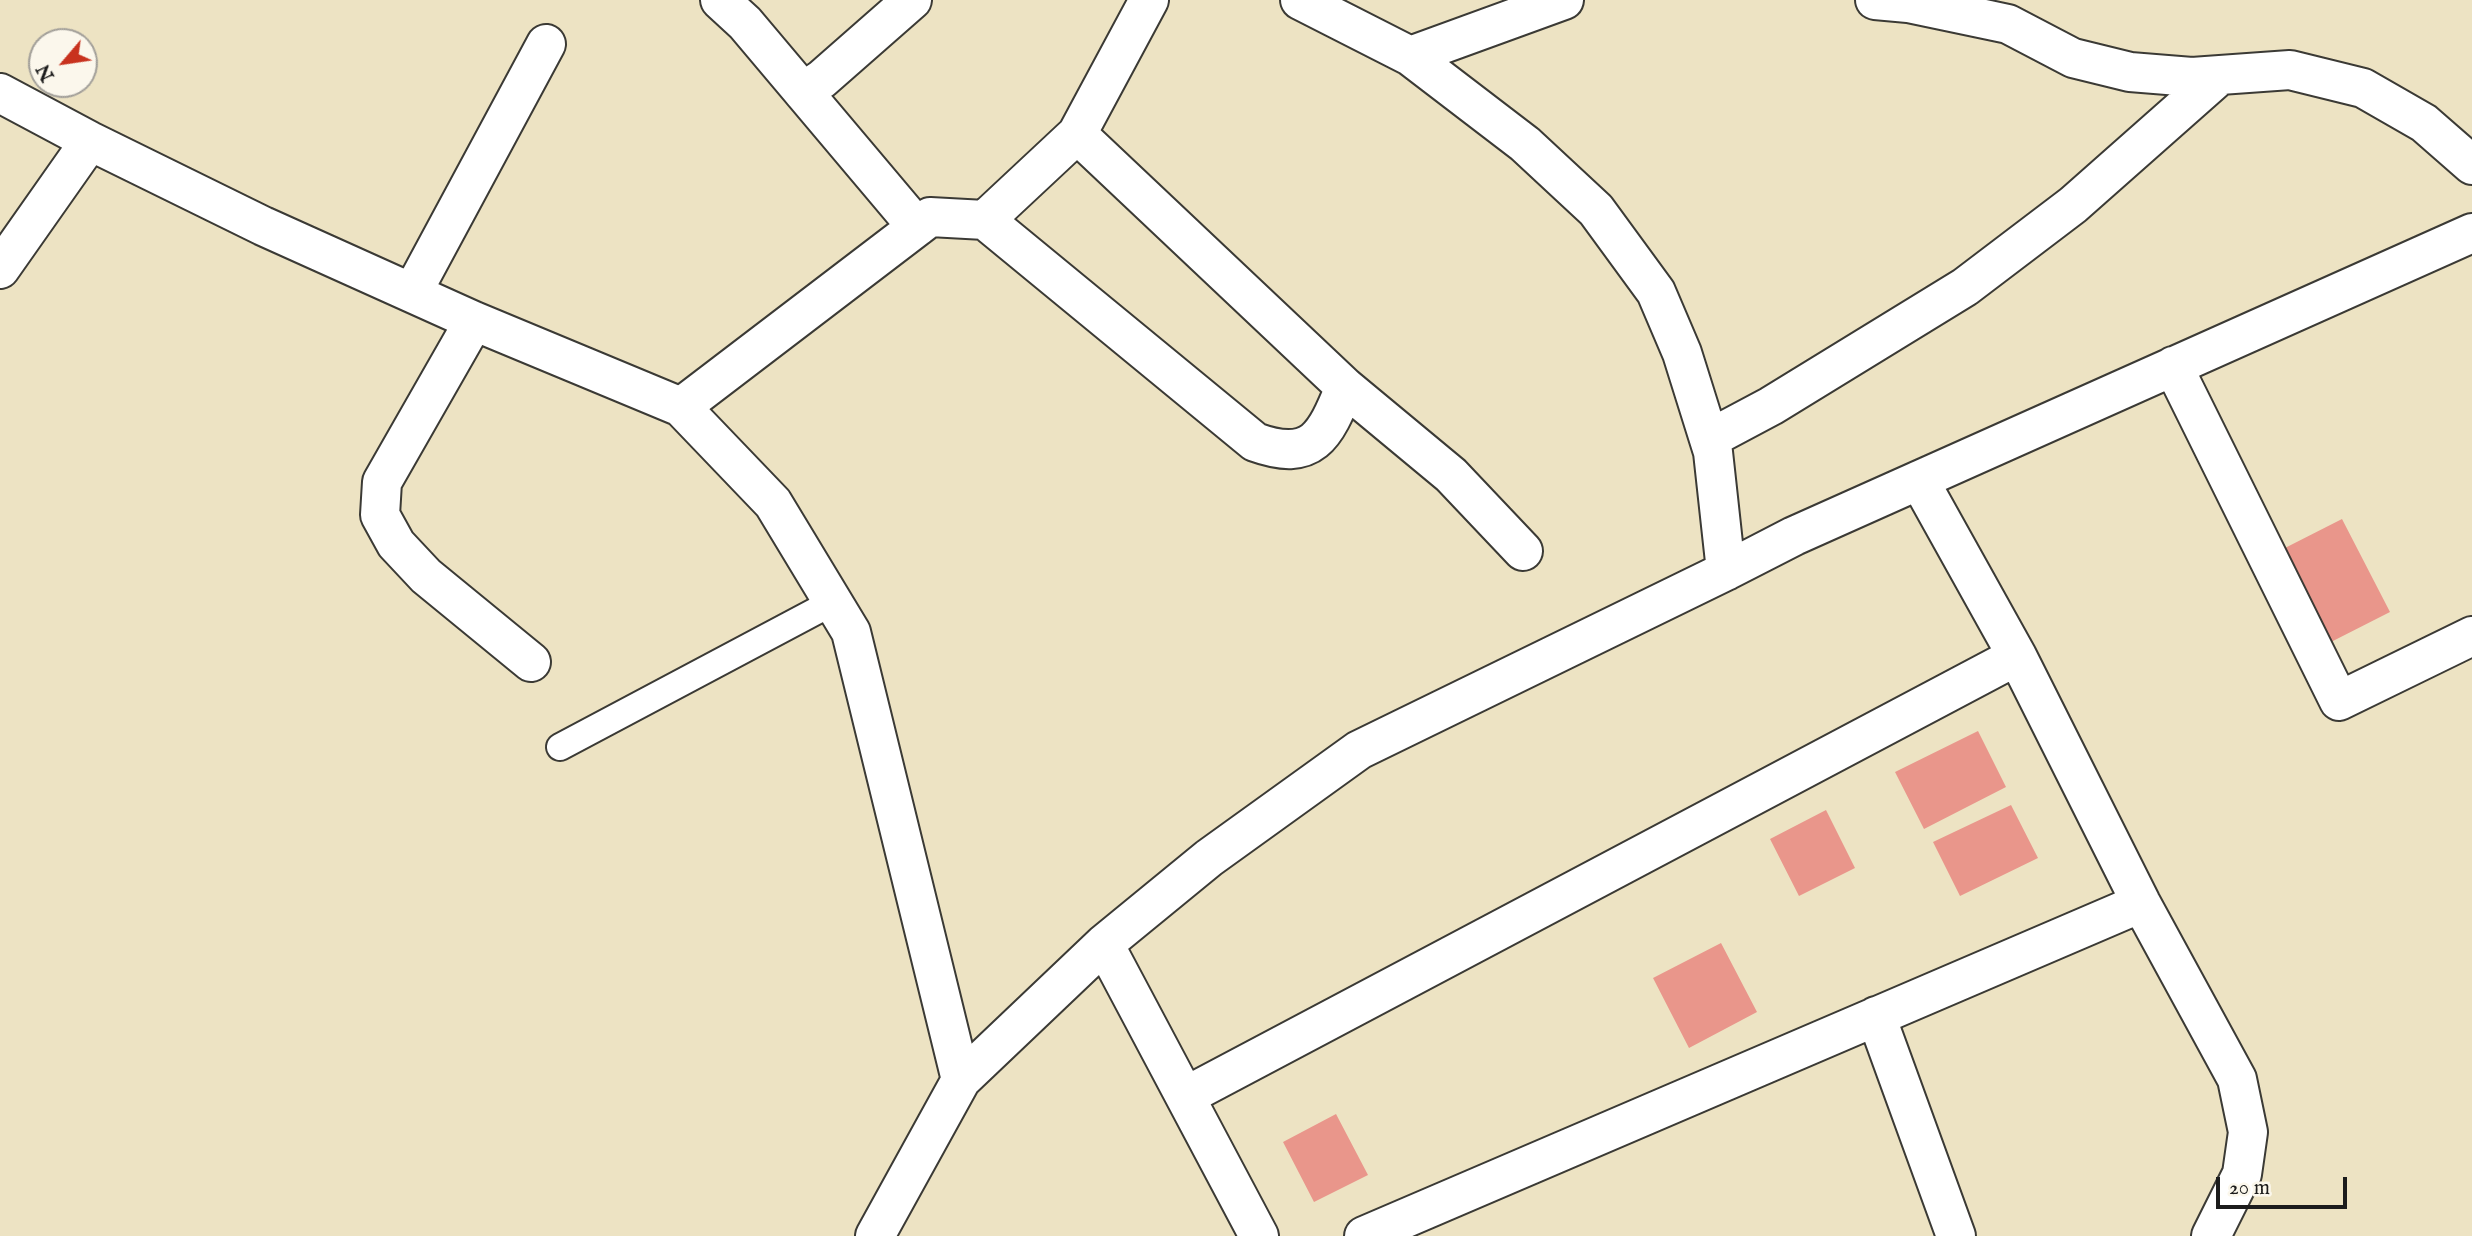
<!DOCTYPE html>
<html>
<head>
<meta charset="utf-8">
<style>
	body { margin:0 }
	#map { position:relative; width:2472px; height:1236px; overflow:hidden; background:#ede3c3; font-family:"IM FELL English",serif }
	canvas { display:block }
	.north { position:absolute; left:28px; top:28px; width:70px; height:70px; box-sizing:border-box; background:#fbf7ec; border:2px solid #a29f99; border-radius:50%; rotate:241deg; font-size:19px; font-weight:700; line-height:28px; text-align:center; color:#1c1c1c }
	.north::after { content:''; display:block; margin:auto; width:24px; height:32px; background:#c8321e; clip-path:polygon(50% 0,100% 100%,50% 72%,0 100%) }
	.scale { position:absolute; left:2216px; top:1177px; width:131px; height:32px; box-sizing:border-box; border:4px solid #1c1c1c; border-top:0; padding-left:9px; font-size:21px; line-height:24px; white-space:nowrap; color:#1c1c1c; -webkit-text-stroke:5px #fbf7ec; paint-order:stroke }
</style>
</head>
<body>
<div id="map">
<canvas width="2472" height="1236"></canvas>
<div class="north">N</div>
<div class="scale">20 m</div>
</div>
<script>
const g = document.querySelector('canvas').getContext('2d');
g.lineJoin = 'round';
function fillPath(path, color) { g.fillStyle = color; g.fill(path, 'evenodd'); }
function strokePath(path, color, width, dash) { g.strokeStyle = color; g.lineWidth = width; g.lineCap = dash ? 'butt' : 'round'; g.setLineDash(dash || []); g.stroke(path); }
const building = new Path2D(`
	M2342,519L2390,612L2329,643L2281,550Z
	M1978,731L2006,787L1924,829L1895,772Z
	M2011,805L2038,858L1960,896L1933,842Z
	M1826,810L1855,868L1799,896L1770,839Z
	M1721,943L1757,1012L1689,1048L1653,978Z
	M1336,1114L1368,1175L1314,1202L1283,1142Z`);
const service = new Path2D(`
	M560,747L833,602`);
const minor = new Path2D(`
	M720,0L745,23L917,227
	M1300,0L1410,56L1564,0
	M1875,0L1908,3L2008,24L2073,58L2130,72L2192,77L2290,70L2363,88L2424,123L2472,165
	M1410,56L1525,144L1596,210L1656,292L1682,353L1713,452L1726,571
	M803,92L822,79L912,0
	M0,93L90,141L263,226L474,321L681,407L773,503L851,632L961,1080
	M985,220L1077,134L1149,0
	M0,269L90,141
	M412,293L546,44
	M474,321L382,482L380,515L396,544L426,576L531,662
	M2173,366L2339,701L2472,636
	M1345,387L1451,475L1523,551
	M681,407L930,217L985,220L1255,442C1313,463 1325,436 1345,387L1077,134
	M1709,439L1771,406L1965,287L2073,205L2220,75
	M1919,480L2017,656L2141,903L2237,1079L2248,1132L2242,1174L2211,1236
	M1104,944L1259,1236
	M1876,1016L1956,1236
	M1186,1096L2017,656
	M875,1236L961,1080L1104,944L1209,858L1359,750L1726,571L1794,536L2472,233
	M1364,1236L2141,903`);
fillPath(building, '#e9968b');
strokePath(service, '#3b3a35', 30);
strokePath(minor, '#3b3a35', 42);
strokePath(service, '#fff', 26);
strokePath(minor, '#fff', 38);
</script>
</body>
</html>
